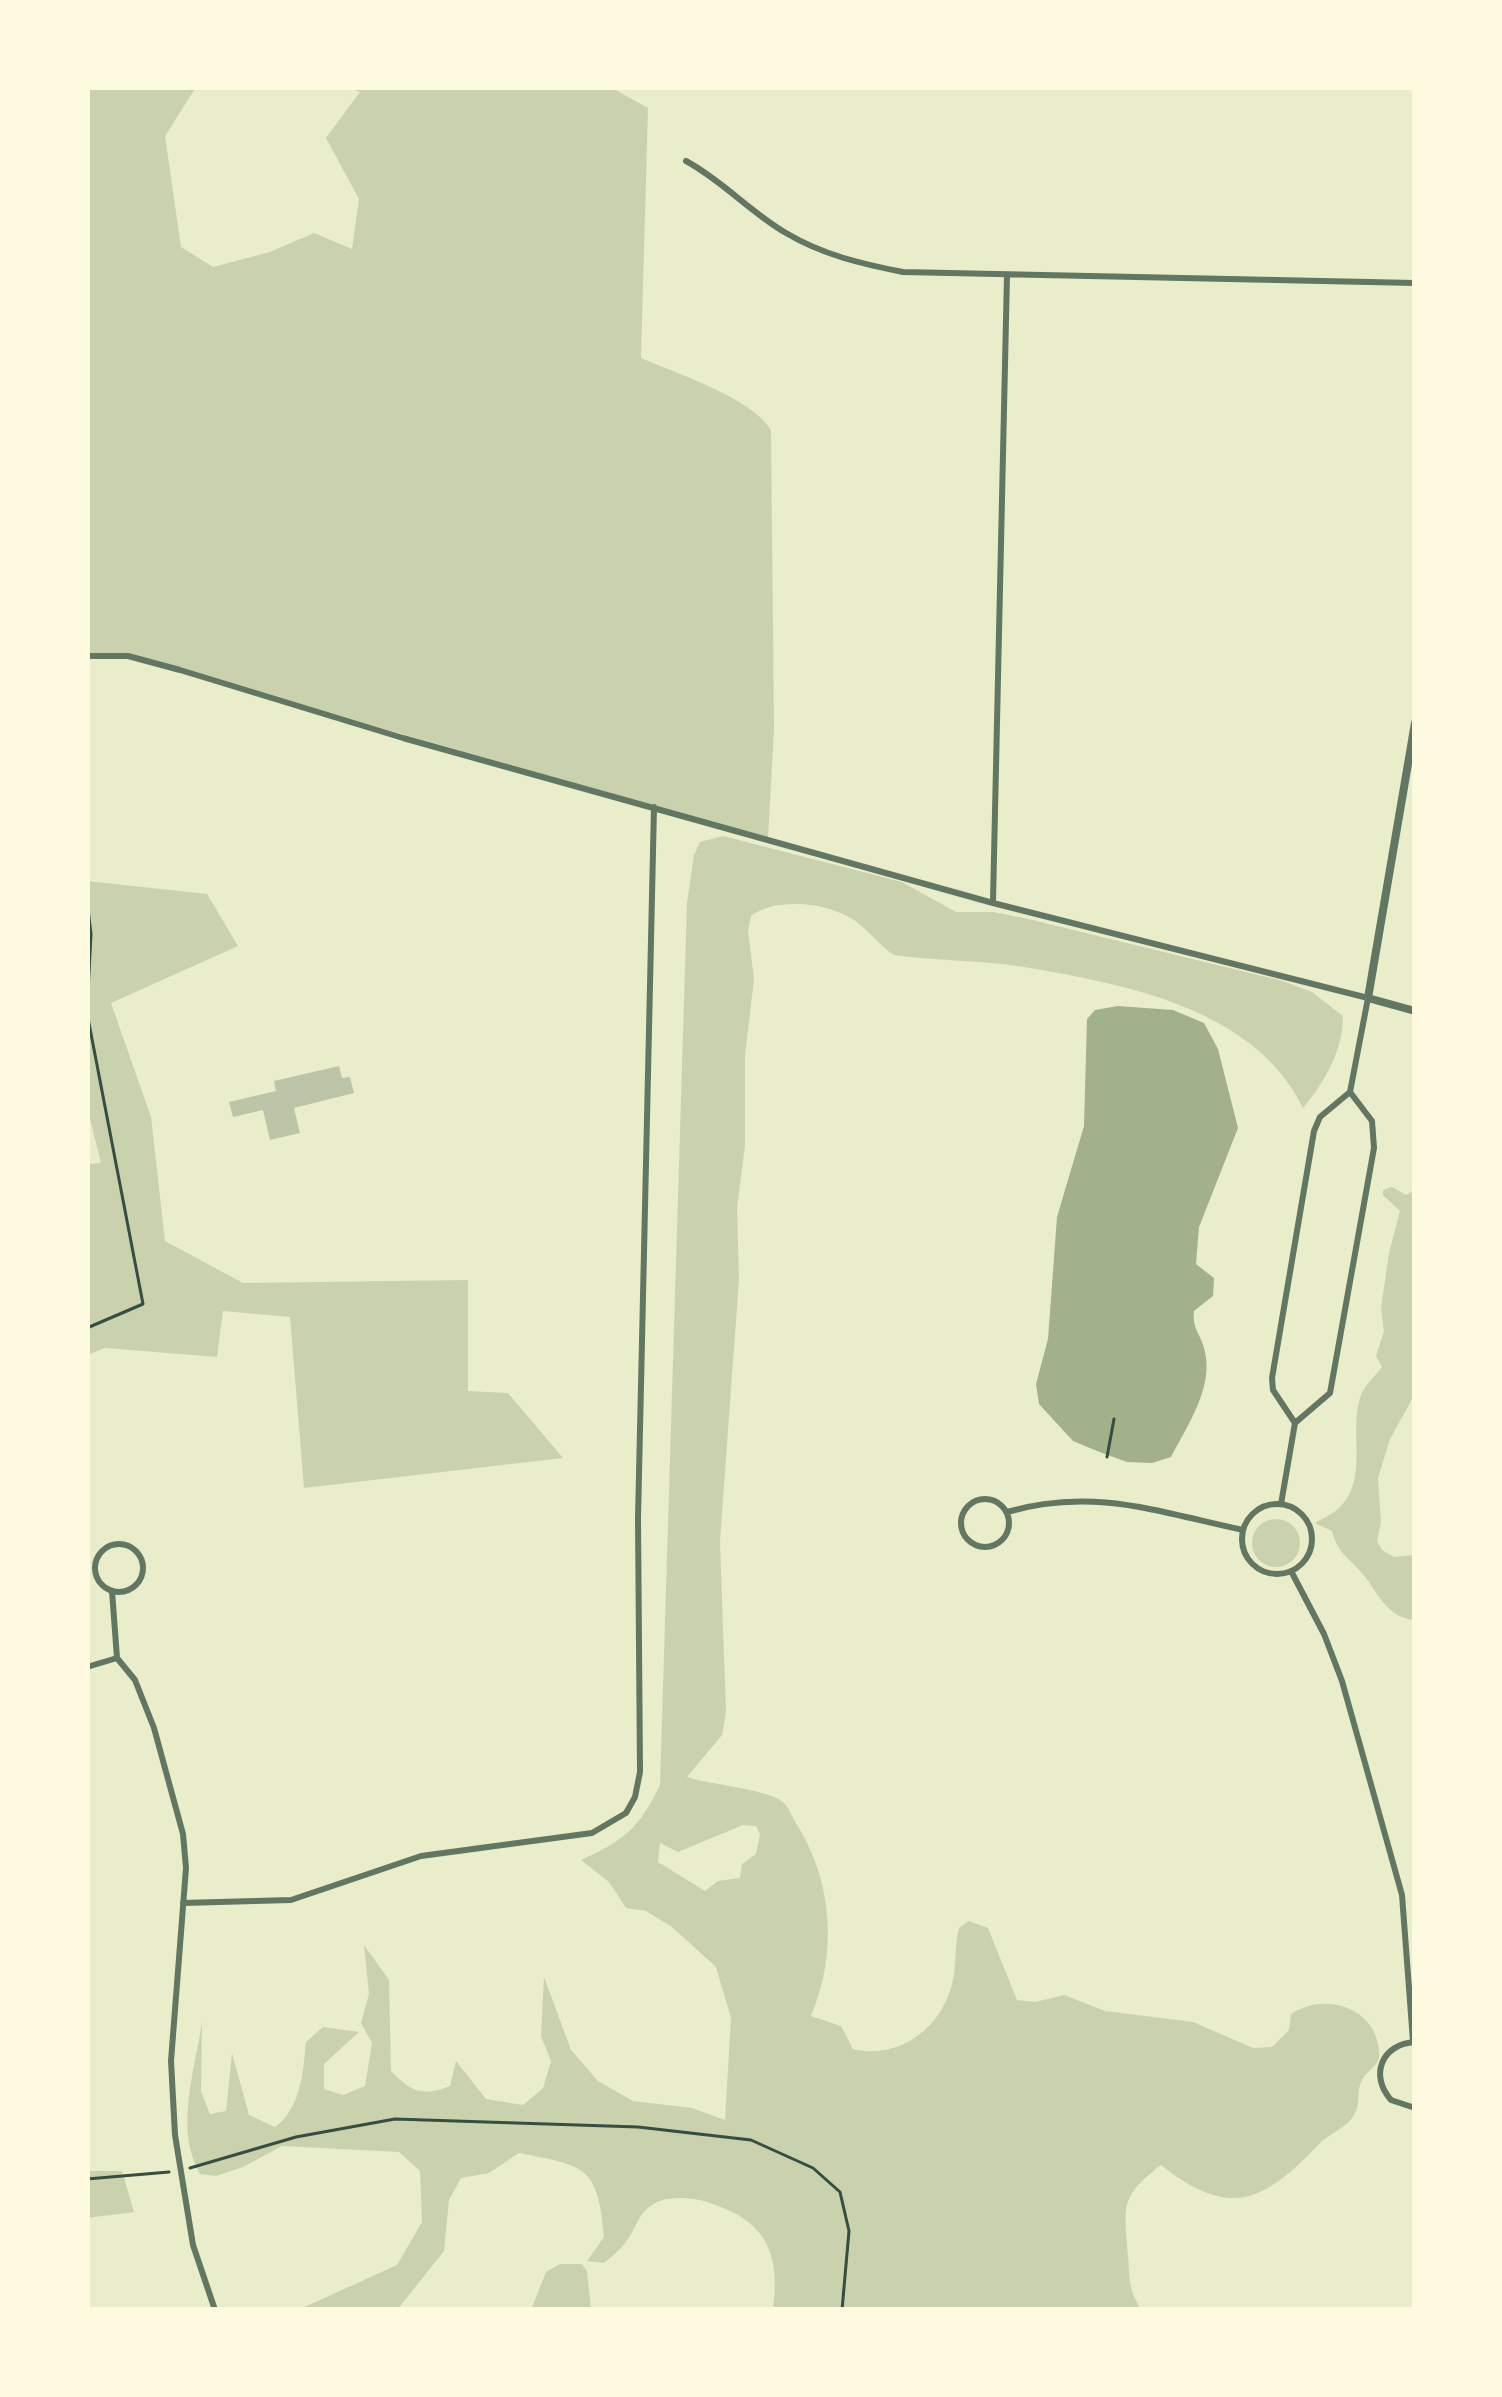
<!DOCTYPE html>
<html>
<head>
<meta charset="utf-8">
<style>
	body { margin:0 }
	#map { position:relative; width:1502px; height:2397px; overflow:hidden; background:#e9edc9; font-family:"Space Grotesk",sans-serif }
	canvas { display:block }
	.frame { position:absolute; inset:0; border:90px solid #fefae0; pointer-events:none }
</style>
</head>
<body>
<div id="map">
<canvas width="1502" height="2397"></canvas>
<div class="frame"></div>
</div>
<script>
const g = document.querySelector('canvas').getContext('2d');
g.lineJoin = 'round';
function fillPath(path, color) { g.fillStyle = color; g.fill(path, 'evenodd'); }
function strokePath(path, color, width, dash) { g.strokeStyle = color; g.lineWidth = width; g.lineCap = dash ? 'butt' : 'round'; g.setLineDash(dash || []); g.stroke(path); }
const green = new Path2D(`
	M87,87H196L165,136L181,247L213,267L270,252L314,233L352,249L359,199L326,138L360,92L346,87H610L648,108L641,358C677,374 751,397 771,430L774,730L768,838L128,656L87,653Z
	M723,836L902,882L956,912H993L1024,918L1283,981L1312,992L1343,1016C1343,1050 1325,1082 1303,1108C1255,1008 1124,984 1024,967C982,960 937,961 894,955C880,946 872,934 859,924C834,903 777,896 751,916L748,931L754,979L745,1056V1146L737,1208L739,1279L720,1541L726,1712L722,1735L687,1777C710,1785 771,1789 785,1804C790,1810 794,1821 799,1828C833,1885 837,1955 811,2016L841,2026L853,2049C898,2060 941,2029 952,1984C957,1966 954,1947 959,1928L969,1921L988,1928L1017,2000L1035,2002L1064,1995L1105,2011L1193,2022L1253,2048L1272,2047L1289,2030L1291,2014C1328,1990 1382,2010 1379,2059C1375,2068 1366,2072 1362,2080C1356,2090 1361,2104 1354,2115C1346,2129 1329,2133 1318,2145C1263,2203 1229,2219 1161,2165C1118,2198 1125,2207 1128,2256C1130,2281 1128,2287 1141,2310H773C781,2251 765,2220 707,2202C694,2198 673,2196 660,2201C638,2209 638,2227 625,2243C619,2251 611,2257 604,2263L587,2261L604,2237C598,2166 586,2166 519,2153L489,2173L461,2178L449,2200L444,2251L397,2310H298L397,2265L422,2222L420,2171L399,2152L282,2146L243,2167L216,2176L200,2174C174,2129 195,2071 202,2022L201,2091L210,2114L226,2111L232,2053L249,2115L275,2127C301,2108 303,2073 306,2042L323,2027L359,2032L324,2064V2089L343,2095L365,2086L372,2043L361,2023L369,1994L364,1945L389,1980L391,2071C411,2092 423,2097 450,2086L456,2061L486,2099L523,2105L543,2088L551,2061L541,2036L544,1977L571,2050L598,2081L633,2101L692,2108L725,2120L731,2018L716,1967L672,1927L646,1911L626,1908L609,1882L581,1860C625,1840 639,1828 660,1785L687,903L694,855L700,842ZM743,1825L756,1826L760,1834L756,1854L742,1864L740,1878L718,1881L705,1891L658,1862L660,1843L678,1852Z
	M87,881L207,894L238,946L111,1003L151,1117L165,1241L243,1283L468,1280V1391L508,1393L563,1458L304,1488L290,1317L223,1311L217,1357L105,1348L87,1355V1164L101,1163L87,1107Z
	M1392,1187L1406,1195L1415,1190V1394L1390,1439L1378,1478L1381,1522L1377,1541L1382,1550L1394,1557L1415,1555V1620C1383,1617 1378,1589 1359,1570C1346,1555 1337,1552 1332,1531L1315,1523C1323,1518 1333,1514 1339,1508C1369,1480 1349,1433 1360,1398C1363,1386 1374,1378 1382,1367L1376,1356L1384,1331L1381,1308L1389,1253L1400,1211L1383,1195V1190Z
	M1252 1543a24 24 0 1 1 48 0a24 24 0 1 1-48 0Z
	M87,2171H122L134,2212L87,2218Z
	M560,2264H582L587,2271L591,2310H531L546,2272Z`);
const water = new Path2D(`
	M1118,1006L1173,1010L1204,1023L1218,1049L1238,1128L1199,1227L1196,1264L1214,1278L1213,1296L1194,1311C1192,1328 1200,1333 1204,1348C1215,1386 1188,1424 1171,1457L1152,1463L1127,1462L1102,1453L1073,1441L1039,1404L1036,1384L1048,1339L1057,1217L1084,1126L1087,1019L1095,1010Z`);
const building = new Path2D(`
	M339,1066L342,1078L350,1077L354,1093L294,1108L300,1133L270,1140L263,1110L233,1117L229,1102L276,1091L274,1081Z`);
const path = new Path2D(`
	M87,901L91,934L87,1011
	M87,1013L143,1304L87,1328
	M1107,1457L1114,1419
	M190,2168L296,2137L395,2119L638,2127L751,2140L813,2168L840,2192L849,2231L842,2310
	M87,2179L169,2172`);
const minor = new Path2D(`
	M686,161C723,181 750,212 786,233C823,255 862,264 903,272L1415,283
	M87,656H128L180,670L403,738L993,903L1368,998L1350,1092L1320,1117L1314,1131L1272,1378L1273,1390L1295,1423
	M993,901L1007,275
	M961 1523a24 24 0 1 1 48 0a24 24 0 1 1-48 0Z
	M1281,1504L1295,1423L1330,1393L1374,1148L1372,1121L1350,1092
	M1242 1539a35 35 0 1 1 70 0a35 35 0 1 1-70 0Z
	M1007,1512C1093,1487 1158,1512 1243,1530
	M95 1568a24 24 0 1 1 48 0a24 24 0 1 1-48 0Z
	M1291,1571L1324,1634L1342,1681L1402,1895L1413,2041
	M112,1591L117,1658L135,1680L154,1728L183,1834L186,1868L171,2061L175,2135L193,2245L215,2310
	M87,1667L117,1658
	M183,1903L291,1900L421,1856L592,1833L626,1813L635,1797L640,1772L638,1518L654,807
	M1415,2042C1382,2044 1369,2075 1391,2100L1415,2108`);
const tertiary = new Path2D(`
	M1415,723L1368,998L1415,1011`);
fillPath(green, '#cad2ad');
fillPath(water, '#a3b18a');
fillPath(building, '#bcc5a7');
strokePath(path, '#344e41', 3);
strokePath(minor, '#617663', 6);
strokePath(tertiary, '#617663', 8);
</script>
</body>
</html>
